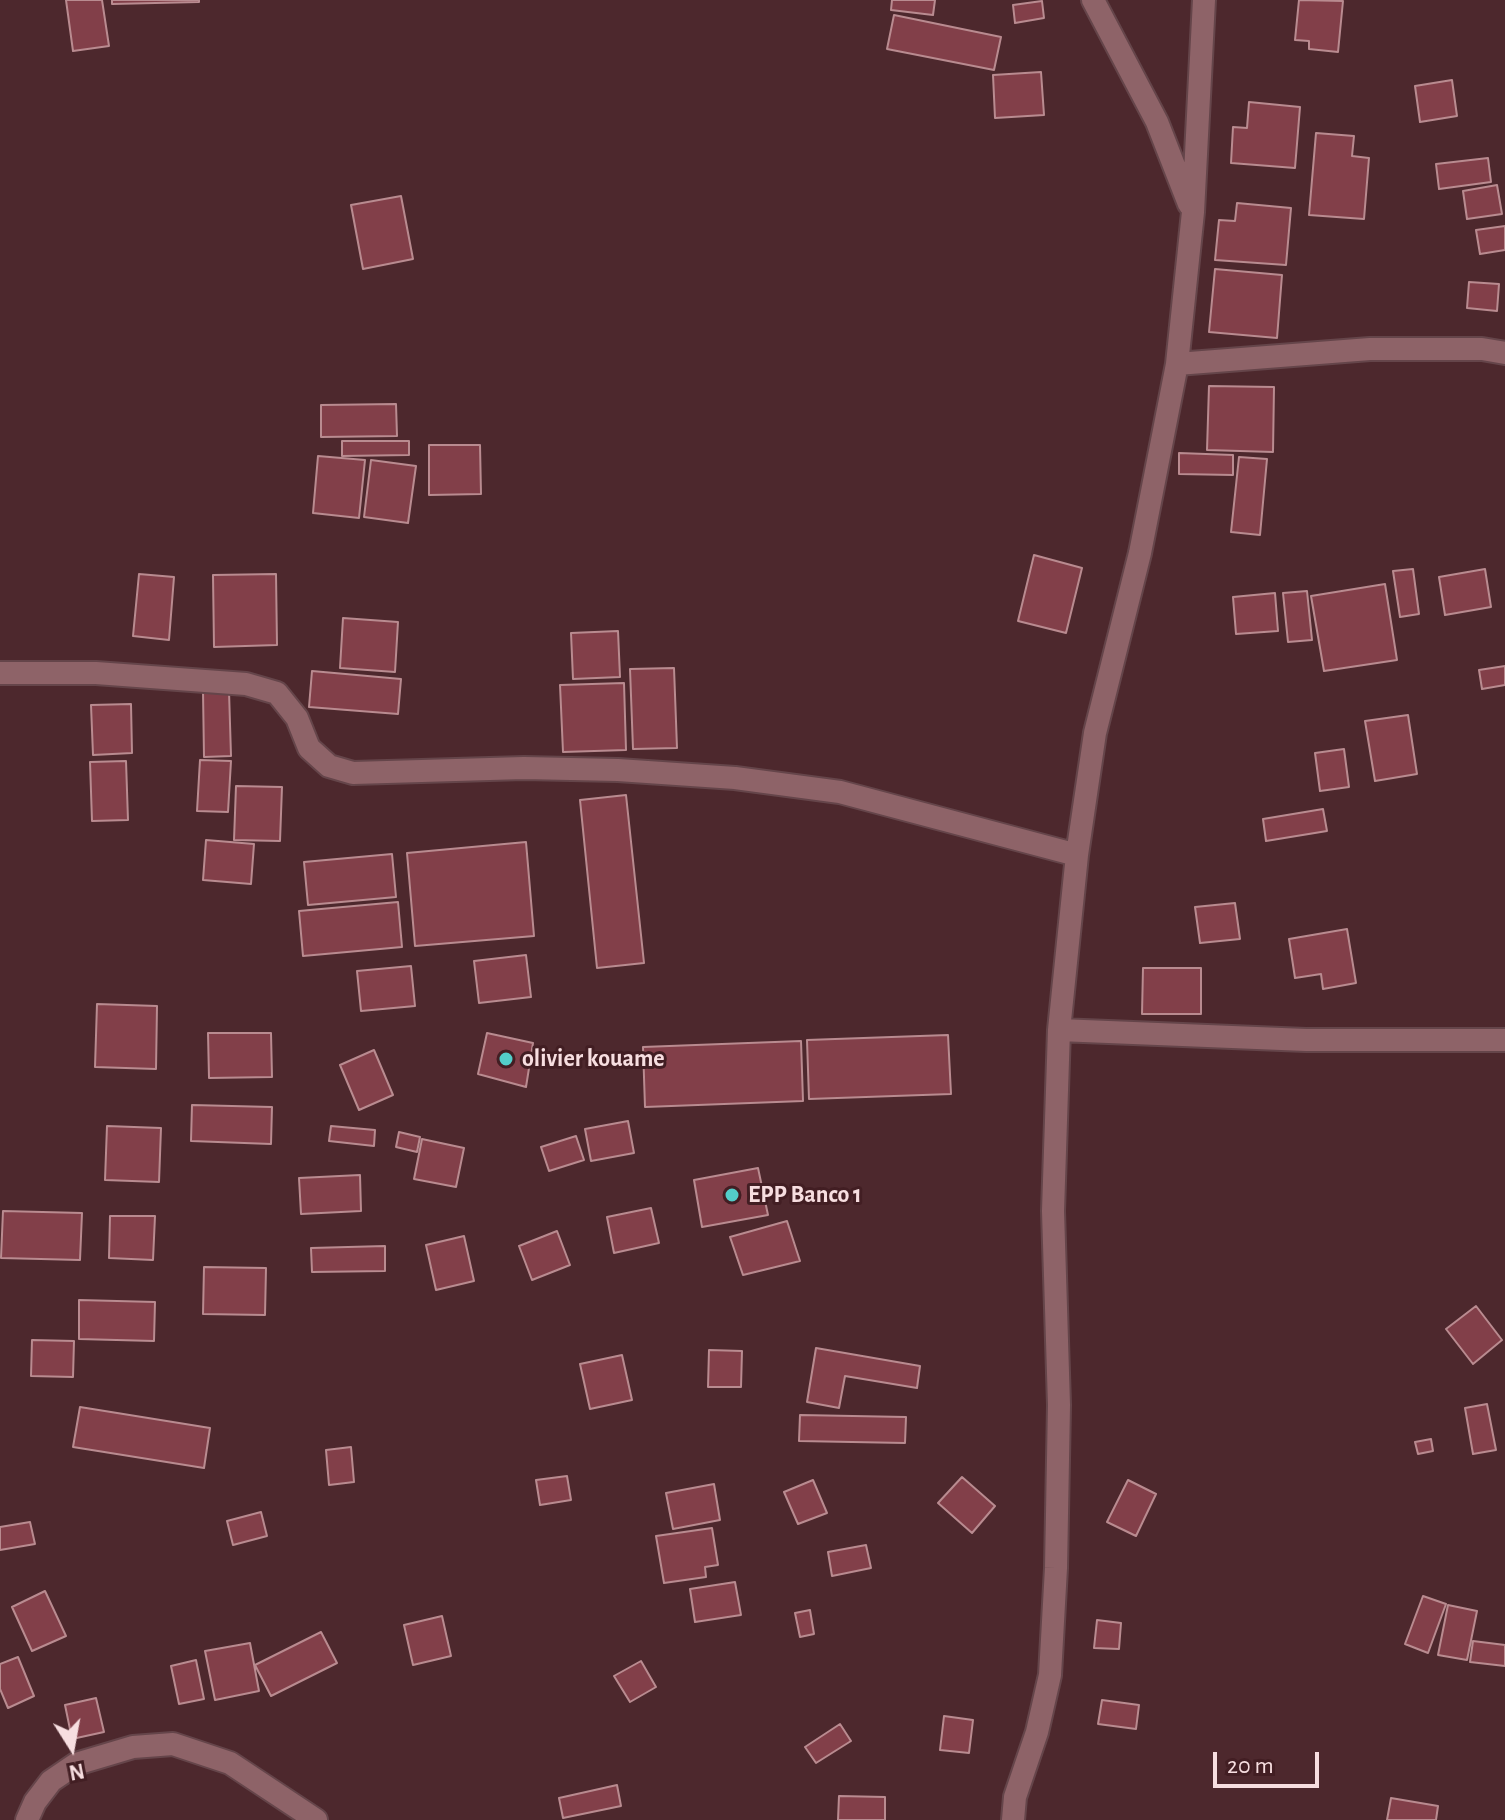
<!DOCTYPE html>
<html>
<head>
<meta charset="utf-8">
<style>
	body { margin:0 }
	#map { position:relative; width:1505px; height:1820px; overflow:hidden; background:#4d282d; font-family:"Alegreya Sans",sans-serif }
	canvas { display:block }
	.north { position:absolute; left:32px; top:1708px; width:80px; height:80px; -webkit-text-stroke:6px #421e23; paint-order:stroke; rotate:169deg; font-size:22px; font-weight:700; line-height:32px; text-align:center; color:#f7dee0 }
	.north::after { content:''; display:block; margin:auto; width:28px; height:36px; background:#f7dee0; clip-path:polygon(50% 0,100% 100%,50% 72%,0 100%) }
	.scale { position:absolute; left:1213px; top:1752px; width:106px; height:36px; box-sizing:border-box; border:4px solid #f7dee0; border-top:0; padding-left:10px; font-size:24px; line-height:28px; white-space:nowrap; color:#f7dee0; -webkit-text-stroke:6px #421e23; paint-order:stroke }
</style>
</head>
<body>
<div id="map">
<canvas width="1505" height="1820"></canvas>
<div class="north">N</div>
<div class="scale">20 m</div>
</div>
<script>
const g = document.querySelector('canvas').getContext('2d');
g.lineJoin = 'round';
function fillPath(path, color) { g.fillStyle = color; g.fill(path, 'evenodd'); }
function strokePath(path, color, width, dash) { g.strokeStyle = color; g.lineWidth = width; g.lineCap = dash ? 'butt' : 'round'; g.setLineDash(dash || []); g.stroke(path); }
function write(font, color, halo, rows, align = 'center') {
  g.font = font + ' "Alegreya Sans",sans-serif'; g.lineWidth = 6; g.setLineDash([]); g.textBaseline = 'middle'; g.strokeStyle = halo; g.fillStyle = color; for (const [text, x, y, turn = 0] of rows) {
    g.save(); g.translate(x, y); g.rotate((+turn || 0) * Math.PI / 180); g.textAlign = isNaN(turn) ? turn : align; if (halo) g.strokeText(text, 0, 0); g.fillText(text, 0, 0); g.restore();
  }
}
const building = new Path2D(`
	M66,0H102L109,46L73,51Z
	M112,0H199V2L112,4Z
	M892,0H935L933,15L891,10Z
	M1299,0L1343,1L1338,52L1309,49V41L1295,40Z
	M1042,1L1044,18L1015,23L1013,5Z
	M894,15L1001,37L994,70L887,49Z
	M1041,72L1044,115L995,118L993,75Z
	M1452,80L1457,116L1420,122L1415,86Z
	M1249,102L1300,107L1295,168L1231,163L1233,127L1247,128Z
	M1316,133L1354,136L1352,156L1369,158L1364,219L1309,215Z
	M1488,158L1491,182L1439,189L1436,164Z
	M1497,185L1502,214L1467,219L1463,191Z
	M401,196L413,259L363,269L351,205Z
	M1237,203L1291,208L1286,265L1215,260L1219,220L1235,221Z
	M1505,226V250L1480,254L1476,230Z
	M1215,269L1282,275L1277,338L1209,332Z
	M1469,282L1499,284L1497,311L1467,308Z
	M1209,386L1274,387L1273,452L1207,450Z
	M396,404L397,436L321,437V405Z
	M342,441H409V455L342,456Z
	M429,445H480L481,494L429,495Z
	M1179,453L1233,455V475L1179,474Z
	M318,456L365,460L359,518L313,513Z
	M1239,457L1267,459L1260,535L1231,532Z
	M371,460L416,466L408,523L364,517Z
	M1034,555L1082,568L1066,633L1018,621Z
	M1413,569L1419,614L1400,617L1393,571Z
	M1485,569L1491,607L1445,615L1439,577Z
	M139,574L174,577L169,640L133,636Z
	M276,574L277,645L214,647L213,575Z
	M1385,584L1397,660L1324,671L1311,596Z
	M1307,591L1312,640L1288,642L1283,593Z
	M1275,593L1278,631L1236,634L1233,597Z
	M343,618L398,622L395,672L340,668Z
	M618,631L620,677L573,679L571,633Z
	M1505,666V685L1482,689L1479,670Z
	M674,668L677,748L633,749L630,669Z
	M312,671L401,679L398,714L309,707Z
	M624,683L626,750L563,752L560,685Z
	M203,691H229L231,756L204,757Z
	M131,704L132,753L93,755L91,705Z
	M1408,715L1417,774L1375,781L1365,721Z
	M1344,749L1349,787L1320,791L1315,753Z
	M200,760L231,761L228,812L197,811Z
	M126,761L128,820L92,821L90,762Z
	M236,786L282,787L280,841L234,840Z
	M626,795L644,963L597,968L580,800Z
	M1323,809L1327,831L1266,841L1263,819Z
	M206,840L254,844L251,884L203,880Z
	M526,842L534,936L415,946L407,853Z
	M392,854L396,897L308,905L304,862Z
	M398,902L402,947L303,956L299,911Z
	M1235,903L1240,939L1200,943L1195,907Z
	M1347,929L1356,983L1323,989L1321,974L1295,978L1289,939Z
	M526,955L531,997L479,1003L474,961Z
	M411,966L415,1006L361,1011L357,971Z
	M1143,968H1201V1014H1142Z
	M97,1004L157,1006L156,1069L95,1067Z
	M208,1033H271L272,1077L209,1078Z
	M487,1033L533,1043L526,1087L478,1074Z
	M948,1035L951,1094L809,1099L807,1040Z
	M801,1041L803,1101L645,1107L643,1047Z
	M374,1050L393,1095L359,1110L340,1065Z
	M192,1105L272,1107L271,1144L191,1141Z
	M628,1121L634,1153L591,1161L585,1129Z
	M107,1126L161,1128L159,1182L105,1180Z
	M331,1126L375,1130L374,1146L329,1141Z
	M399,1132L420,1137L417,1152L396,1147Z
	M576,1136L584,1160L549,1171L541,1147Z
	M422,1139L464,1148L456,1187L414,1179Z
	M758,1168L768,1215L702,1227L694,1180Z
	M360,1175L361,1211L301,1214L299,1178Z
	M651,1208L659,1243L614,1253L607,1217Z
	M3,1211L82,1213L80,1260L1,1258Z
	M110,1216H155L153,1260L109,1258Z
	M787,1221L800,1261L743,1275L730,1237Z
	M557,1231L570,1265L532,1280L519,1246Z
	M464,1236L474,1281L436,1290L426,1245Z
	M385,1246V1271L312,1272L311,1248Z
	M204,1267L266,1268L265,1315L203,1314Z
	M79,1300L155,1302L154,1341L79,1339Z
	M1476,1306L1502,1340L1473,1364L1446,1329Z
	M32,1340L74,1341L73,1377L31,1376Z
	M816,1348L920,1366L917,1388L845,1376L839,1408L807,1402Z
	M709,1350L742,1351L741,1387H708Z
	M622,1355L632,1400L590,1409L580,1364Z
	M1487,1404L1496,1450L1473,1454L1465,1408Z
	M80,1407L210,1428L204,1468L73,1447Z
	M800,1415L906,1417L905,1443L799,1441Z
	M1431,1439L1433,1451L1418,1454L1415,1442Z
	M351,1447L354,1482L329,1485L326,1450Z
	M567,1476L571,1500L540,1505L536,1480Z
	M962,1477L995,1506L972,1533L938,1503Z
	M813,1480L827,1513L798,1524L784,1492Z
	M1128,1480L1156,1494L1136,1536L1107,1522Z
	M714,1484L720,1520L673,1529L666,1493Z
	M261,1512L267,1536L233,1545L227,1521Z
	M30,1522L35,1544L0,1550V1527Z
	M712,1528L718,1565L705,1567L706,1577L664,1583L656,1536Z
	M866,1545L871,1568L832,1576L828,1552Z
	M735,1582L741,1615L695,1622L690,1589Z
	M45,1591L66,1636L32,1651L12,1607Z
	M1423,1596L1446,1604L1428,1653L1405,1644Z
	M1448,1605L1477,1611L1467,1660L1438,1655Z
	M810,1610L814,1634L800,1637L795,1613Z
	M442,1616L451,1656L413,1665L404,1625Z
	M1097,1620L1121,1623L1119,1649L1094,1648Z
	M321,1632L337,1663L271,1696L255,1665Z
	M1473,1641L1505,1645V1666L1470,1662Z
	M250,1643L259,1691L215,1700L205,1651Z
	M18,1657L34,1696L8,1708L0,1689V1664Z
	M196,1660L204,1699L179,1704L171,1666Z
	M641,1661L656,1687L630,1702L614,1676Z
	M96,1698L104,1732L72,1739L65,1705Z
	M1102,1700L1139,1705L1136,1729L1098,1724Z
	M944,1716L973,1720L969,1753L940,1750Z
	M840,1724L851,1741L816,1763L805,1747Z
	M617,1785L621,1806L563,1818L559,1798Z
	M839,1796L885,1797V1820H838Z
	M1391,1798L1438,1806L1436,1820H1387Z`);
const minor = new Path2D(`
	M1093,0L1157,122L1189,204
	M1177,364L1370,349H1482L1505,353
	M0,673H96L246,684L277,693L297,718L309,748L329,766L353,773L524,768L618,770L735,778L840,792L1077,855
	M1059,1030L1306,1040H1505
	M27,1820L35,1802L51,1781L76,1764L133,1747L173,1744L230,1763L316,1820
	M1013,1820L1015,1797L1037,1732L1050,1675L1056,1568L1059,1405L1053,1211L1059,1030L1077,855L1095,733L1140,553L1177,364L1193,212L1204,0`);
const markers = [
	[506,1059,8,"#53cdc9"],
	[732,1195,8,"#53cdc9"]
];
const poiNames = [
	["olivier kouame",522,1059],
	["EPP Banco 1",748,1195]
];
fillPath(building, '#823f49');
strokePath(building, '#b98b90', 2);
strokePath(minor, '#65454a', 26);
strokePath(minor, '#8e6368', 22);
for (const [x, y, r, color] of markers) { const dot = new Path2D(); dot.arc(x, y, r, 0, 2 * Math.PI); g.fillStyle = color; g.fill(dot); strokePath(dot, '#421e23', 3); }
write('bold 24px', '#f7dee0', '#421e23', poiNames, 'left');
</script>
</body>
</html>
